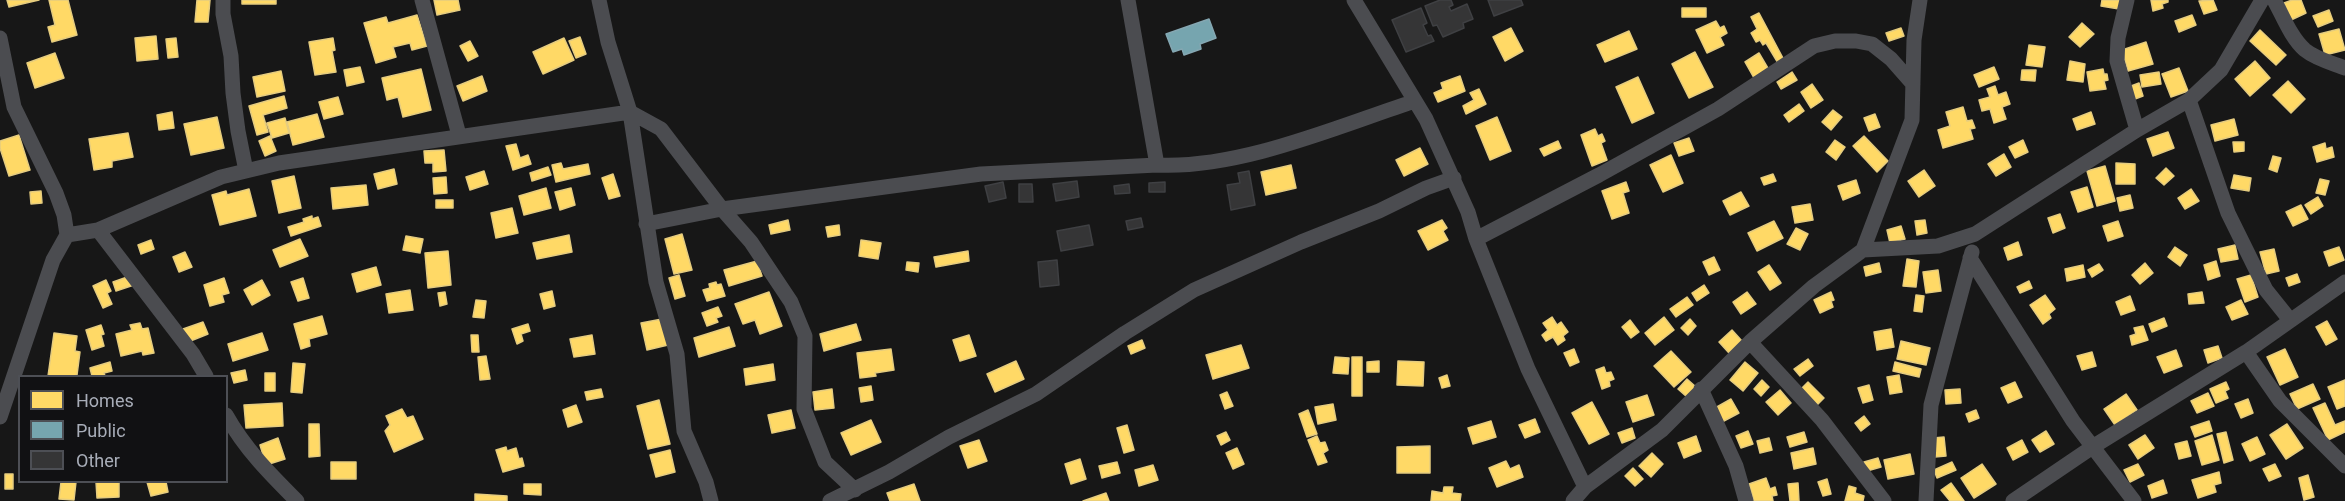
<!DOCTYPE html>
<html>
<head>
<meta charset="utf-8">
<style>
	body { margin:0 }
	#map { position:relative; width:2345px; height:501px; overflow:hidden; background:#171717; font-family:Roboto,sans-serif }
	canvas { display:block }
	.legend { position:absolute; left:18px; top:375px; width:210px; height:108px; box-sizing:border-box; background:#111113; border:2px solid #4d4f55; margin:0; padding:8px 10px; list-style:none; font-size:18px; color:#a8adb8 }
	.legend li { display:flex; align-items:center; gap:12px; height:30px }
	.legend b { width:30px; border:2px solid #4d4f55 }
</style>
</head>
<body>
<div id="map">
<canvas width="2345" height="501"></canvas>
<ul class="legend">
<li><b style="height:16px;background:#ffd966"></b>Homes</li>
<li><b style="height:16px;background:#76a5af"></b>Public</li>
<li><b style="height:16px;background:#353536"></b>Other</li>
</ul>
</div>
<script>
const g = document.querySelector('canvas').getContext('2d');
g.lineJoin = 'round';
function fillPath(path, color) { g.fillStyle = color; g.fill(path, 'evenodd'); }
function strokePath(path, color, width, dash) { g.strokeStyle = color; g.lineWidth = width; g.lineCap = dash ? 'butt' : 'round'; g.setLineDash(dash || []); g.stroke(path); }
const homes = new Path2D(`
	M7,0H39L9,7Z
	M49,0H68L77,35L52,42L48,27L55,25Z
	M197,0H210L208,22H195Z
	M242,0H276V4H242Z
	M434,0H458L460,10L437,15Z
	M2102,0H2120L2119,9L2101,6Z
	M2151,0H2168V2L2162,4L2163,8L2153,11Z
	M2213,0L2217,10L2204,14L2199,1Z
	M2292,0H2301L2306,13L2291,20L2284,3Z
	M1682,8H1706V17H1682Z
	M2329,10L2333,21L2318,27L2313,16Z
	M1759,13L1784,60L1778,63L1766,43L1763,45L1760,40L1756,42L1751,33L1757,29L1751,17Z
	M417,15L427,46L412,50L410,43L393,47L396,57L376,63L364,23L386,17L388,23Z
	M2192,15L2196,25L2179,32L2175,21Z
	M1716,21L1720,28L1724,26L1727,33L1720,37L1724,45L1707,53L1696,30Z
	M2082,23L2094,34L2080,47L2069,37Z
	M1511,28L1523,51L1505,61L1493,37Z
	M1901,28L1904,36L1889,41L1886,33Z
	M2339,29L2345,50L2325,55L2319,34Z
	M2260,30L2286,55L2276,65L2250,41Z
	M1629,31L1637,49L1605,62L1597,45Z
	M156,36L158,59L137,61L135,38Z
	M580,37L586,54L576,58L569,41Z
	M176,38L178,57L168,58L166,39Z
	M333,38L335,50L332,51L336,72L315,75L309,42Z
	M564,38L574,60L543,74L533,52Z
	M470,41L478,56L468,61L460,46Z
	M2146,42L2153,64L2128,71L2122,50Z
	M2029,45L2045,47L2042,67L2026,65Z
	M1695,52L1713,87L1689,98L1672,64Z
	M55,53L64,78L35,88L27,63Z
	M1759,53L1769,70L1754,78L1745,62Z
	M2070,61L2085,64L2083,82L2067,80Z
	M2255,61L2270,78L2250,96L2235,79Z
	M360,67L364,82L347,86L344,70Z
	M1994,67L1999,79L1979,87L1974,75Z
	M2179,68L2188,91L2171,97L2162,74Z
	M421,69L431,110L403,117L398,97L387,100L382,78Z
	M2103,69L2104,74H2107L2108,80L2104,81L2106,89L2090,91L2087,72Z
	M2022,70H2036L2035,81L2021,80Z
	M281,71L285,91L257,97L253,77Z
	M1792,72L1797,80L1781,89L1777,82Z
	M2159,72L2161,84L2142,87L2140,75Z
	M482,76L487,91L463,101L457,86Z
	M1460,76L1465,91L1438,102L1434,93L1443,89L1441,83Z
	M1638,77L1654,113L1632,123L1616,87Z
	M2288,81L2305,99L2291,113L2273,95Z
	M2139,83L2143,96L2135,99L2131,86Z
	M1812,84L1823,100L1811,108L1801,92Z
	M1995,86L1998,95L2006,92L2010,104L2002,107L2006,119L1994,123L1990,109L1982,111L1979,100L1990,97L1987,89Z
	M1479,89L1486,104L1466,114L1463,106L1474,100L1470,93Z
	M284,96L287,108L263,115L268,132L257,135L249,106Z
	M338,97L343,114L324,119L319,102Z
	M1799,104L1804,111L1789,122L1784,115Z
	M1963,107L1967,121L1972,120L1975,128L1970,129L1973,139L1943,148L1938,130L1950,126L1946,112Z
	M1833,110L1842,117L1831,130L1822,122Z
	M172,112L174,128L159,130L157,115Z
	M2091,112L2095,124L2077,130L2073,119Z
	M317,114L324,137L293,145L287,122Z
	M1875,114L1880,127L1869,131L1864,118Z
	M217,117L224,148L191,155L184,124Z
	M1497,117L1511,151L1490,160L1476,126Z
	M285,118L289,133L272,138L267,123Z
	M2234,119L2238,135L2215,141L2211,125Z
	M1595,129L1598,136L1602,134L1605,141L1601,143L1607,160L1592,166L1581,135Z
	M2168,132L2174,148L2153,156L2147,139Z
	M128,133L133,157L112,161V167L94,170L89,139Z
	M19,135L30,170L9,176L0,148V141Z
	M270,136L276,151L265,156L259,141Z
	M1864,136L1888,161L1877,172L1853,146Z
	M1689,138L1694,151L1679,156L1674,143Z
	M1835,140L1845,147L1836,160L1826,152Z
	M2023,140L2028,152L2015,158L2009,147Z
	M1558,141L1561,148L1544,156L1540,149Z
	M2233,142H2244V151L2234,152Z
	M2325,143L2326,149L2332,147L2334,157L2317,162L2313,147Z
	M516,144L520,158L528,155L531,164L513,170L506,146Z
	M1420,148L1428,164L1404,176L1396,160Z
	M444,150L446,171L433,172V163H425L424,151Z
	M2004,154L2011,167L1996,176L1988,164Z
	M1671,155L1683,183L1663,192L1650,165Z
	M2273,156L2281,158L2277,172L2269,169Z
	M561,163L563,169L588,164L590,174L556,182L552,165Z
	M2116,163L2135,164V184H2116Z
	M1291,165L1296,188L1266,195L1261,172Z
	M2105,166L2115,201L2097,206L2087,171Z
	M548,167L551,175L532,181L530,173Z
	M2166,168L2174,176L2164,185L2156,178Z
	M394,169L397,184L378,189L374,174Z
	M1924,170L1935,186L1919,197L1908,181Z
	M484,171L488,184L470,190L466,177Z
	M613,174L620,196L609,199L602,178Z
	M1773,174L1776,181L1764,185L1761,178Z
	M2234,175L2251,178L2249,191L2231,188Z
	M294,176L301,208L279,213L272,181Z
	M446,177L447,193L434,194L433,178Z
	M2320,179L2329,181L2325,195L2316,193Z
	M1856,180L1860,193L1843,200L1838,186Z
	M1626,182L1629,191L1623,193L1629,213L1612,219L1602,191Z
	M366,185L368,205L333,209L331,188Z
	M2087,187L2093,207L2078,212L2071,192Z
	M546,188L551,208L524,215L519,196Z
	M571,188L575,205L560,210L555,192Z
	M249,189L256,216L220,225L212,195L226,191L227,195Z
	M2191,189L2199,201L2185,209L2178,198Z
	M41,191L42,203L31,204L30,192Z
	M1741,192L1749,206L1730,215L1723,201Z
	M2130,195L2133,208L2120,211L2117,198Z
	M2318,197L2323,206L2311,214L2305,205Z
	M436,200H453V208H436Z
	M1810,204L1813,220L1795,223L1792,207Z
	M2301,205L2308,219L2293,226L2286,212Z
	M512,208L518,233L496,238L491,213Z
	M2060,214L2065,228L2053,233L2048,218Z
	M312,216V219L318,217L321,226L291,236L288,227L304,222L303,219Z
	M788,220L790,230L771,234L769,225Z
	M1442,220L1447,228L1443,231L1448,240L1428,250L1418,231Z
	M1925,220L1927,233L1917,235L1915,221Z
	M1774,221L1783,238L1757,251L1748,233Z
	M2118,221L2123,236L2108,241L2103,226Z
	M839,225L840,235L828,237L826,227Z
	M1901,226L1905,239L1890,243L1887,230Z
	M1796,228L1808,234L1800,250L1787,244Z
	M682,234L692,270L674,274L665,239Z
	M569,235L572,252L537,259L533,243Z
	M406,236L423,239L420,253L403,250Z
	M300,239L308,256L280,267L273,250Z
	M151,240L154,249L141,254L138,245Z
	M861,240L881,243L878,259L859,256Z
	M2018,242L2022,255L2008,260L2004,248Z
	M2235,245L2238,259L2221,262L2218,249Z
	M2175,247L2187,255L2180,266L2168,257Z
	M2339,247L2344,260L2329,266L2324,252Z
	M2274,249L2279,271L2266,274L2260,252Z
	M448,251L451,285L428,288L425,253Z
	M968,251L969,261L936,267L934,257Z
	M185,252L192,267L179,272L173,257Z
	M1714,257L1720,270L1709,275L1703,262Z
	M1907,259L1919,261L1916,287L1903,286Z
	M757,261L762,276L729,286L724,270Z
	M2216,261L2220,276L2208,280L2204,265Z
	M907,262L919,263L918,272L906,270Z
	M1879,263L1881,272L1866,276L1864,267Z
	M2145,263L2153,273L2140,284L2132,275Z
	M2099,264L2103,270L2092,277L2088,270Z
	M1769,265L1781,283L1770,290L1758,272Z
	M2083,265L2085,277L2067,281L2065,269Z
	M376,267L381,285L357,292L352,274Z
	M1938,270L1941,291L1926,293L1923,272Z
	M2297,274L2300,282L2289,286L2286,278Z
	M679,275L685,296L675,299L669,278Z
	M2251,275L2258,297L2245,302L2237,279Z
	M130,276L134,285L116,291L113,282Z
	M224,278L229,293L222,295L224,302L210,306L204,285Z
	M303,278L309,298L298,301L291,282Z
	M106,280L111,291L107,293L112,304L103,308L93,286Z
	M262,280L270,295L252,305L244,290Z
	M2029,281L2032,288L2020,293L2017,287Z
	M716,282L717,285L721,284L725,296L707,301L703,290L710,288L709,284Z
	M1704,285L1709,293L1697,301L1692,293Z
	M410,290L413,310L389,313L386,294Z
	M552,291L555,306L544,309L540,294Z
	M445,292L447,304L440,306L438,293Z
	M769,292L782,326L760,334L755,320L743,324L735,304Z
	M1747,292L1756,304L1741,314L1733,302Z
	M1831,292L1834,300L1831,301L1833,307L1820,313L1814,300Z
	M2202,292L2204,303L2189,304L2188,294Z
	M1916,295L1924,296L1922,312L1914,311Z
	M2045,295L2055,309L2049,314L2051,318L2043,324L2030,305Z
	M2130,296L2135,310L2121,315L2116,302Z
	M1687,297L1693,305L1676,317L1670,309Z
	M476,300L486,301L484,318L473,317Z
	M2241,300L2248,314L2232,320L2226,307Z
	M718,307L722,316L716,318L718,322L707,326L702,313Z
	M322,316L327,334L309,339L310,346L301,349L294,324Z
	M1552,317L1557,325L1561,322L1568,332L1563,336L1565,340L1558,345L1553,337L1546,341L1542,335L1548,330L1543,323Z
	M1664,317L1674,330L1655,345L1645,333Z
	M2164,318L2167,326L2152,332L2149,324Z
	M662,319L668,345L647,350L641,323Z
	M1690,319L1696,326L1688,335L1681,328Z
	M1630,320L1639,332L1631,338L1622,327Z
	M2327,321L2337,339L2326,345L2316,327Z
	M203,322L208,334L188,342L183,329Z
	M140,323L142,329L148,328L154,353L143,355L142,351L121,356L116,334L132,330L130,325Z
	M528,324L530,331L521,334L523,341L517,344L512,329Z
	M856,324L861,340L824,351L820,334Z
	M101,325L104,334L101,335L104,346L92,350L86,330Z
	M2143,326L2148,340L2132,345L2130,336L2136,334L2134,328Z
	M729,327L735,346L699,357L694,338Z
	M1891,329L1894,347L1877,350L1874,332Z
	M1732,330L1742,341L1729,353L1719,342Z
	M54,333L77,336L75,351L80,352L77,375L74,376H48Z
	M262,333L268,350L233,361L228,344Z
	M471,335H478L479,352H472Z
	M592,335L595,354L574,357L570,339Z
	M969,335L976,356L960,361L953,340Z
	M1142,340L1145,348L1131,354L1128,346Z
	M1901,341L1930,348L1926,365L1897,359Z
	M1241,345L1249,368L1213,379L1206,355Z
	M2218,346L2222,358L2208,363L2204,350Z
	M891,349L894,370L875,373L876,376L860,378L857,353Z
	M1574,349L1579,362L1570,366L1564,353Z
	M2285,349L2298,377L2280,385L2267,357Z
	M2176,350L2182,366L2164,373L2157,357Z
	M1671,351L1691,372L1674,387L1654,366Z
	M2092,352L2096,366L2082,370L2077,356Z
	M486,356L490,379L480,380L478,357Z
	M1335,357L1349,358L1348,374L1333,373Z
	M1352,357H1362V396H1352Z
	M1808,359L1813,366L1800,376L1794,369Z
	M1016,361L1024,379L995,392L987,374Z
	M1379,361V372H1367V362Z
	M1398,361L1424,362L1423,386L1397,385Z
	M110,362L112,371L104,373L105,376H92L90,368Z
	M1745,362L1758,373L1743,391L1730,380Z
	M1895,362L1921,369L1919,377L1893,371Z
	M293,363L305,364L302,393L291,392Z
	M773,364L775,380L746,385L744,369Z
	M1604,367L1606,373L1611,372L1614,379L1609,381L1610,386L1602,389L1596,370Z
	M245,370L247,380L234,383L231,373Z
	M265,373H275V391H265Z
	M1447,375L1450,386L1442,388L1439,378Z
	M1899,375L1902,392L1890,394L1887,377Z
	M1687,379L1696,387L1687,397L1678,389Z
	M1762,380L1769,387L1761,396L1754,389Z
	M2345,380V406L2337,409L2328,387Z
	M1808,382L1824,398L1817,405L1801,389Z
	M2015,382L2022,397L2008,403L2001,388Z
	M2226,382L2229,389L2225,391L2228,398L2216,403L2210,389Z
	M2313,384L2320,399L2297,409L2290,394Z
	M1869,385L1873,400L1863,403L1858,388Z
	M871,386L873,400L861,402L859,388Z
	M601,389L603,397L587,400L585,392Z
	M832,389L834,408L815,410L813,392Z
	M1960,389L1961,403L1946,404L1945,390Z
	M1780,390L1791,403L1778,415L1766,402Z
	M1227,392L1233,406L1225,409L1220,395Z
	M2208,393L2214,406L2197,413L2191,401Z
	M2126,394L2137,410L2115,425L2104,409Z
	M1647,395L1654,415L1633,422L1626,402Z
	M1731,399L1739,413L1722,422L1715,408Z
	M2248,399L2253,413L2241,418L2235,404Z
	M659,400L670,444L648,449L637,406Z
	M1592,402L1609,434L1589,444L1572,413Z
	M282,403L283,426L246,428L244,405Z
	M2325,403L2335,425L2345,421V432L2328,440L2313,408Z
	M1333,404L1336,420L1318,424L1315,407Z
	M576,405L582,422L568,427L563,410Z
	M402,409L407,418L413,416L423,439L394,452L385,431L390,425L386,416Z
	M791,410L795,428L772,433L768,415Z
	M1308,410L1317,434L1307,437L1299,414Z
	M1976,410L1979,418L1969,422L1966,414Z
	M1864,416L1870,424L1861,431L1855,423Z
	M1535,419L1540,432L1525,438L1519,425Z
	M871,420L881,442L851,455L841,433Z
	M1491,421L1496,437L1473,444L1468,428Z
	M2209,421L2212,431L2195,437L2191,427Z
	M309,424H319L320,456L309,457Z
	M2287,424L2303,448L2286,459L2270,435Z
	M1127,425L1134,450L1124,453L1117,428Z
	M1632,428L1635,438L1622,443L1618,433Z
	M1748,431L1753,444L1741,448L1736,436Z
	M2046,431L2054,444L2040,452L2032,440Z
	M1226,432L1230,440L1221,445L1217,436Z
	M1804,432L1807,442L1790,447L1787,437Z
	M2226,432L2233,460L2224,463L2217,434Z
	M2145,435L2154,448L2138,459L2129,445Z
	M2212,435L2219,460L2202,465L2195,441Z
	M1317,436L1320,443L1325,442L1328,450L1323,453L1327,462L1318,465L1308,440Z
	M1696,436L1701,451L1684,458L1678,443Z
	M1944,437L1946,456L1935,457L1933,438Z
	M2257,437L2265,454L2250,461L2242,444Z
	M278,438L285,459L266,465L260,445Z
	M1769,438L1772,450L1760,453L1757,441Z
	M979,440L987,461L968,468L960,446Z
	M2022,440L2028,452L2013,460L2007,448Z
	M2187,441L2191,456L2179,459L2175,444Z
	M1430,446V473H1397V447Z
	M506,447L507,451L516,448L519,459L522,458L524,466L503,472L496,450Z
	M1237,448L1244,464L1233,469L1226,453Z
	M1813,448L1816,464L1794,469L1791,453Z
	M670,450L675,472L656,477L650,455Z
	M1652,453L1663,464L1651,477L1639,466Z
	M1910,454L1914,474L1888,479L1884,460Z
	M1878,458L1881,467L1867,471L1864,462Z
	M1080,459L1086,479L1071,484L1065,464Z
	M1506,461L1510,469L1519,465L1523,477L1497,487L1489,468Z
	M331,462H356V479H331Z
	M1117,462L1120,473L1102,478L1099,466Z
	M1952,462L1956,470L1937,478L1934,470Z
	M1982,464L1996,484L1974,498L1961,478Z
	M2138,464L2144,475L2130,482L2124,470Z
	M2275,464L2281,476L2269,481L2263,469Z
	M1153,465L1158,480L1139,486L1135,470Z
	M1633,468L1643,479L1635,486L1625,476Z
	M2219,472L2221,483L2214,485L2216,492L2198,498L2192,480Z
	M5,474H13V489H5Z
	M2308,475L2314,497L2304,500L2299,478Z
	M1766,478L1770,489L1775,487L1777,495L1772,496L1773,501H1754L1749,484Z
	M1827,479L1831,494L1823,496L1818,482Z
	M2163,480L2167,493L2152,498L2148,486Z
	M61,482H76L74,500L59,499Z
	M96,482H119V497L97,498Z
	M147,482H166L168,492L151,496Z
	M1798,483L1799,501H1790L1788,484Z
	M1951,483L1964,501H1950L1941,490Z
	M524,484H541V495L524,494Z
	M914,484L920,501H890L887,493Z
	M1849,486L1856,488L1855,493L1864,496L1863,501H1845Z
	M1444,487H1453L1452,493L1461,494L1460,501H1431L1432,491L1443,493Z
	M1106,493L1109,501H1083Z
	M475,494L507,496V501H475Z`);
const public = new Path2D(`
	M1209,19L1216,38L1200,44L1201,49L1184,55L1182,49L1173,52L1166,34Z`);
const building = new Path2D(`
	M1440,0H1451L1453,5L1449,7L1451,11L1467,4L1473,19L1463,23L1464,28L1443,37L1437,25L1433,26L1425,6Z
	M1488,0H1521L1523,5L1494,16Z
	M1421,8L1427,23L1423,25L1428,36L1431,35L1434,41L1406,52L1392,20Z
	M1249,171L1255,205L1231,210L1227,185L1240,183L1238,173Z
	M1077,181L1079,197L1056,201L1053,184Z
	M1003,182L1006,198L989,202L985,186Z
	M1165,182V192H1149V183Z
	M1019,184H1032L1033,202H1019Z
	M1129,184L1130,193L1115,194L1114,186Z
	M1141,218L1143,227L1128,230L1126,221Z
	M1089,225L1093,245L1061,251L1057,231Z
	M1057,260L1059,285L1040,287L1038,262Z`);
const street = new Path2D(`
	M223,0V14L231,56L233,93L238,131L246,171
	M422,0L459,135
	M1128,0L1157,165
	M1354,0L1426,119L1468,212L1476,239L1528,369L1585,487
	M2127,0L2118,38L2117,61L2137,130
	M2274,0C2283,16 2291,38 2305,50C2316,59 2332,63 2345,68
	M0,38L14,107L56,193L64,215L67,235L53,260L0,417
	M2189,100L2228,213L2266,290L2290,320
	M630,112L661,129L722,209L751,242L791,302L805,336L804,409L825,462L855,490
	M630,112L656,282L677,354L684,431L706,482L711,501
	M646,224L722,209L981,174L1157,165C1240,169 1336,127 1415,101
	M98,230L193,354L206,376
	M67,235L98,230L221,177L279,163L630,112L608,42L599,0
	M1476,239L1599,175L1718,109L1814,46L1835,41H1856L1872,44L1891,59L1913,84
	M1863,250L1938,246L1975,234L2137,130L2189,100L2221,70L2262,0
	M1970,258L2073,421L2134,501
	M1750,342L1822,420L1884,501
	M2246,352L2280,401L2345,466
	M1701,389L1736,466L1746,501
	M226,415C245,449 270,474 297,501
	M830,501L889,472L949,437L1036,394L1125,333L1194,290L1301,242L1379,211L1426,188L1454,178
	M1573,501L1585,487L1662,430L1750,342L1814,286L1863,250L1912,120L1914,40L1920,0
	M1926,501L1931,405L1972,252
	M2013,501L2094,446L2246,352L2345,282`);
fillPath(homes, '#ffd966');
strokePath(homes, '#e5cc7f', 1.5);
fillPath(public, '#76a5af');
strokePath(public, '#85a7b2', 1.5);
fillPath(building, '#353536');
strokePath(building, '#3f4043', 1.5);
strokePath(street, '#4b4c50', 15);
</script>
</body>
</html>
